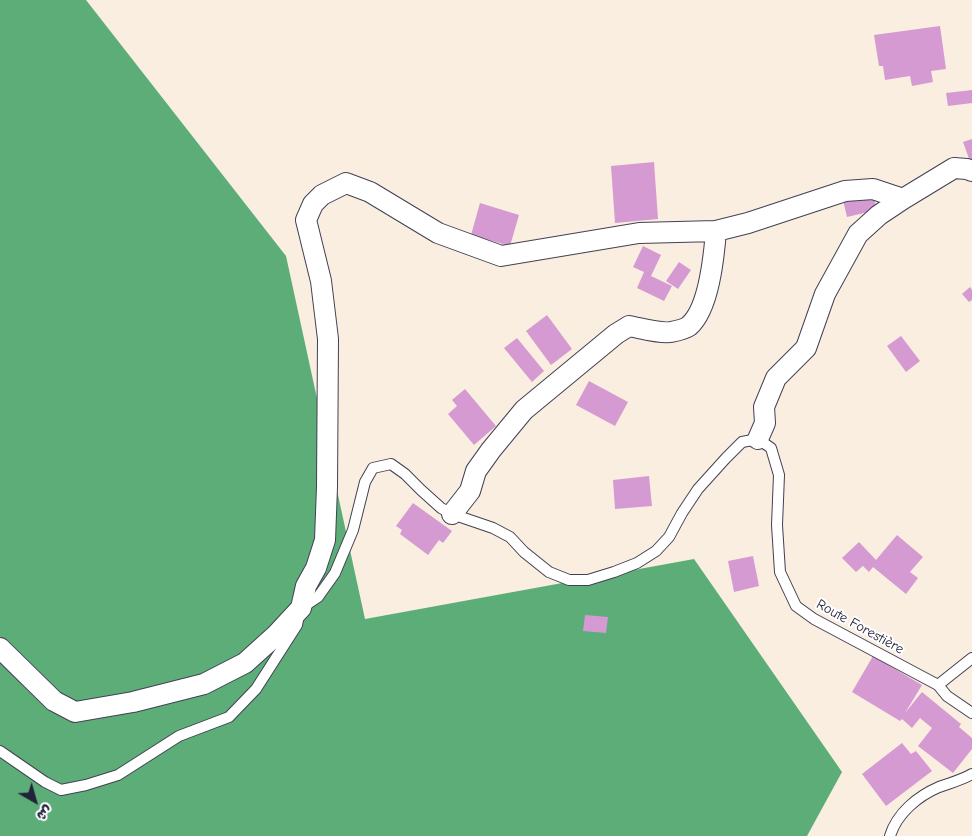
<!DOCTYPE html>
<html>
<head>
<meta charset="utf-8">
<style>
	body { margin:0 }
	#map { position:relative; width:972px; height:836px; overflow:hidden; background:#f9eedf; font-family:"Comic Neue","Playpen Sans Arabic",sans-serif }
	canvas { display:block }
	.north { position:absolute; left:10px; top:776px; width:50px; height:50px; -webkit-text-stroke:4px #fff; paint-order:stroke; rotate:142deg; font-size:14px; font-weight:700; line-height:20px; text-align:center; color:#22223b }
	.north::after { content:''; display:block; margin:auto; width:18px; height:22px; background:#22223b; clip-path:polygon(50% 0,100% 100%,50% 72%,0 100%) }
</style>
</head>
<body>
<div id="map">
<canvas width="972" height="836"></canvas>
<div class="north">ش</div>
</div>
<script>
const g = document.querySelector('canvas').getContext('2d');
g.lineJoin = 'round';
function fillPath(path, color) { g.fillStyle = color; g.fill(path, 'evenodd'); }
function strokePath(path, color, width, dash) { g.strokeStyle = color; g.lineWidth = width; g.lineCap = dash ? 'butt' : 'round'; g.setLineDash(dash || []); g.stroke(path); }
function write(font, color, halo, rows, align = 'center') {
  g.font = font + ' "Comic Neue",sans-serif'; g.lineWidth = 4; g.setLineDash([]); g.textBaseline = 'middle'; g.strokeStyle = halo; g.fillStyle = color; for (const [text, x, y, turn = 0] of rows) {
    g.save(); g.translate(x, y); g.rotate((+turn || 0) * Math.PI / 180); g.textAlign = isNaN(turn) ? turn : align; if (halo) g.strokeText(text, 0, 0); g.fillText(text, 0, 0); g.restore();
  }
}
const forest = new Path2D(`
	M0,0H86L286,256L365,619L694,559L842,772L807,836H0Z`);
const building = new Path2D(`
	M940,26L946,69L931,71L933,82L912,86L910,76L885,80L883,66H879L874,35Z
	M972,90V103L948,106L946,93Z
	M972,139V167L963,142Z
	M654,162L658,219L615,223L611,166Z
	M873,194L877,210L847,217L843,200Z
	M480,203L519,215L510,246L471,235Z
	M643,246L661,255L651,276L672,286L664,301L637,288L644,272L633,267Z
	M679,262L691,270L678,289L666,281Z
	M970,287L972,290V300L969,302L962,294Z
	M547,315L572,349L551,365L526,331Z
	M901,336L920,361L906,372L887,346Z
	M517,338L544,371L532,382L504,348Z
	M589,381L628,402L615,426L576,405Z
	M465,389L496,426L474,445L448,414L457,406L452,400Z
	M649,476L652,506L615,509L613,480Z
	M413,503L452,531L443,543L439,540L428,555L400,534L402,530L396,526Z
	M897,535L923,557L910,572L918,578L906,594L873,567L869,572L863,566L856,572L842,558L859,542L876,560Z
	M753,556L759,586L734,592L728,561Z
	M585,615L608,617L606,633L583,631Z
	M873,656L922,685L905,713L922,692L961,724L959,727L972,738V749L953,773L918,746L932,728L920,718L912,728L902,719L900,721L852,692Z
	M902,743L911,754L916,751L932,771L886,806L862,774Z`);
const lane = new Path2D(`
	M303,607L318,597L335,573L353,530L365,482L373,468L391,464L405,474L421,490L441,508L452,514L493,528L510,537L524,552L549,572L569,580H588L614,572L637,563L656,551L669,537L682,513L698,489L726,458L742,442L758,439L771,448L779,475L777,525L780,572L796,606L814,619L938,685L947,696L972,713
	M938,685L972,658
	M0,751L45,782L61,790L86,785L118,775L179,736L229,717L256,689L297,625L298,620
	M890,836C897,813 918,796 939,787C950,783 962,780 972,774`);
const street = new Path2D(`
	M758,439L765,423L764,407L776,378L806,348L825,294L858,234L879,215L903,199L954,168L967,169L972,171
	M452,514L470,491L476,471L491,450L524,410L616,334L629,326C640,328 660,334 671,332C676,331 685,329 689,326C709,309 714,256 716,231
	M0,648L54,701L75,712L133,702L204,684L245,663L276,635L301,608L306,586L316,568L325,540L327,487L328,339L321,281L306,220L313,204L322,195L346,183L370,192L438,233L501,256L639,233L716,231L748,223L845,191L873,189L903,199`);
const streetNames = [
	["Route Forestière",860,627,29]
];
fillPath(forest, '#5dad79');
fillPath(building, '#d69ad2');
strokePath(lane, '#424154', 12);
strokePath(street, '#424154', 22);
strokePath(lane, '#fff', 10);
strokePath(street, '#fff', 20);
write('14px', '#22223b', '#fff', streetNames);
</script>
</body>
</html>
